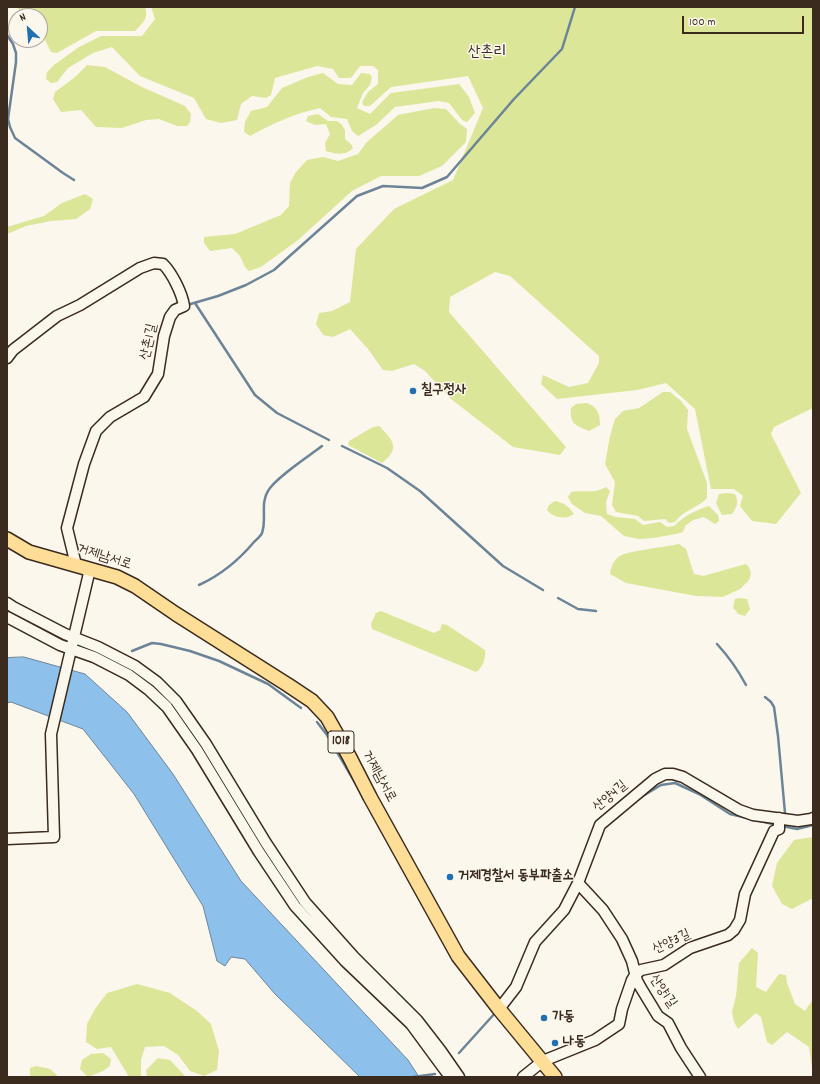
<!DOCTYPE html>
<html>
<head>
<meta charset="utf-8">
<style>
	body { margin:0 }
	#map { position:relative; width:820px; height:1084px; overflow:hidden; background:#fbf7ec; font-family:Dekko,sans-serif }
	canvas { display:block }
	.frame { position:absolute; inset:0; border:8px solid #3b2a1e; pointer-events:none }
	.north { position:absolute; left:8px; top:8px; width:40px; height:40px; box-sizing:border-box; background:#fbf7ec; border:1px solid #aea59a; border-radius:50%; rotate:334deg; font-size:11px; font-weight:700; line-height:16px; text-align:center; color:#3b2a1e }
	.north::after { content:''; display:block; margin:auto; width:14px; height:18px; background:#1f6fb2; clip-path:polygon(50% 0,100% 100%,50% 72%,0 100%) }
	.scale { position:absolute; left:682px; top:16px; width:122px; height:18px; box-sizing:border-box; border:2px solid #3b2a1e; border-top:0; padding-left:5px; font-size:12px; line-height:14px; white-space:nowrap; color:#3b2a1e; -webkit-text-stroke:3px #fbf7ec; paint-order:stroke }
</style>
</head>
<body>
<div id="map">
<canvas width="820" height="1084"></canvas>
<div class="frame"></div>
<div class="north">N</div>
<div class="scale">100 m</div>
</div>
<script>
const g = document.querySelector('canvas').getContext('2d');
g.lineJoin = 'round';
function fillPath(path, color) { g.fillStyle = color; g.fill(path, 'evenodd'); }
function strokePath(path, color, width, dash) { g.strokeStyle = color; g.lineWidth = width; g.lineCap = dash ? 'butt' : 'round'; g.setLineDash(dash || []); g.stroke(path); }
function write(font, color, halo, rows, align = 'center') {
  g.font = font + ' Dekko,"Poor Story",sans-serif'; g.lineWidth = 3; g.setLineDash([]); g.textBaseline = 'middle'; g.strokeStyle = halo; g.fillStyle = color; for (const [text, x, y, turn = 0] of rows) {
    g.save(); g.translate(x, y); g.rotate((+turn || 0) * Math.PI / 180); g.textAlign = isNaN(turn) ? turn : align; if (halo) g.strokeText(text, 0, 0); g.fillText(text, 0, 0); g.restore();
  }
}
const green = new Path2D(`
	M16,7H48L49,8L145,7C149,18 143,23 135,31H96L57,53L51,52L44,38L40,33V16H26Z
	M151,7H813V408L774,427L771,434L801,493L776,524L752,521L740,506L743,496L734,489H711L695,409L666,383L637,390L557,399L541,384L543,375L569,387L588,383L599,363V356L510,276L495,272L450,297L449,312L566,447L560,455L513,447L451,399L425,371L414,364L392,371L383,370L368,349L350,329L333,337L323,335L316,324L319,313L332,311L350,302L356,249L394,209L453,180L483,108L468,76L391,87L370,106H364L362,102L368,92L378,84V70L373,66H360L351,78H339L333,69L317,66L275,78L271,95L266,98L252,96L241,104L237,120L221,123L206,119L194,98L140,76L112,47L93,53L68,68L57,82L51,83L46,79L47,72L54,65L79,47L101,36H142L155,19Z
	M87,65L105,67L142,87L185,106L191,114L190,122L187,126H177L159,119L146,120L122,128L96,127L81,110L61,112L53,99L55,92L74,78Z
	M323,73L338,84L352,85L361,73L370,74L372,78L370,85L363,93L357,108L370,114L391,93L459,84L469,97L475,113L467,122L462,120L449,103L439,101L395,107L376,125L358,136L352,131L347,119L331,117L320,108C293,114 274,123 250,136L244,132L245,122L251,111L267,107L282,88L308,77Z
	M434,108L446,109L459,123L467,129L466,142L442,166L419,176H381L352,191L298,240L261,267L249,271L245,267L240,256L232,248L210,251L204,243V237L235,234L281,215L289,206L290,183L296,172L307,160L323,157L338,161L358,154L366,143L398,115Z
	M318,114L328,121H337L342,125L345,130V139L351,144L353,148C346,156 335,154 326,151L325,143L330,134L326,124L315,125L306,121L308,116Z
	M85,194L93,199L90,209L76,219L51,221L26,226L7,234V227L44,216L62,203Z
	M663,392H670L681,401L688,410L687,429L707,483V498C698,508 683,510 675,522L669,523L665,519L644,521L638,516L616,512L612,505L615,482L605,464L610,436L615,419L623,411L639,408Z
	M587,403C597,407 600,413 600,425L589,431C577,426 569,424 571,408L576,404Z
	M379,426C393,440 401,448 382,463L348,445L349,441L373,427Z
	M606,487L610,491L606,502L607,514L616,517L635,519L643,525L660,522L667,527L674,526C684,516 696,510 709,506L718,515L719,521L715,524L704,517L693,520L685,526L683,532L676,534L653,538L639,539L624,536L601,516L585,513L572,504L568,497L571,492C584,490 595,494 606,487Z
	M727,493L735,494C739,502 737,507 732,514L722,515L716,503L719,494Z
	M555,501C564,503 569,506 574,514C566,520 553,518 547,510L549,505Z
	M679,544L686,549L694,574L703,576L746,564L749,567L751,574L749,580L740,589L723,597L696,596L626,583L610,574C611,567 613,562 618,557C626,551 666,547 679,544Z
	M739,598L747,599L750,609L745,616L738,614L733,607L735,599Z
	M381,611L434,633L440,630L442,624L447,625L485,650C486,657 483,668 476,672L372,629L371,624L376,613Z
	M813,837V898L792,909L782,904L772,886L777,863L794,840Z
	M752,948L758,953L756,987L766,992L779,974L786,975L787,983L795,1004L805,1011L813,999V1075L809,1047L787,1032L772,1045L767,1042L761,1017L756,1013L738,1029L734,1022L732,1012L736,996L739,963Z
	M137,984L170,993L197,1011L211,1024L219,1051L217,1070L204,1076L190,1071L178,1055L164,1046L145,1047L141,1060V1077H129L111,1047L97,1049L86,1042L87,1024L95,1009L107,993Z
	M103,1053L111,1059L110,1066L103,1071L88,1077L80,1069L82,1060L91,1054Z
	M158,1058L170,1060L186,1077H147L146,1070Z
	M36,1066L50,1069L57,1075L56,1077H30V1068Z`);
const water = new Path2D(`
	M24,657L85,674L127,712L173,774L241,881L408,1060L419,1077H360L275,994L245,959L231,957L225,966L217,961L203,906L134,794L83,729L11,702L7,703V658Z`);
const stream = new Path2D(`
	M7,35L13,44L16,53V62L8,119L10,127L15,138L63,173L74,180
	M195,303L255,395L277,413L329,440
	M187,305L218,296L246,285L274,270L357,196L383,186L422,188L447,177L514,99L562,49L575,7
	M342,446L387,468L420,491L503,566L543,590
	M199,585C221,575 238,561 254,542C256,540 261,536 262,533C267,520 260,503 268,491C275,478 309,456 322,446
	M558,598L578,609L596,611
	M717,644C729,657 738,670 746,685
	M132,651L152,643L161,644L190,651L219,661L268,684L301,708
	M765,697L771,702L774,707L778,736L785,813
	M317,722L327,735L360,791
	M638,799L661,785L675,783L699,794L730,814L777,825
	M782,826L797,829L813,825
	M459,1053L496,1012
	M413,1077L435,1074`);
const minor = new Path2D(`
	M7,358L13,350L57,316L80,305L140,268L154,263L163,264C172,273 182,293 184,306L175,310L170,317L164,336L158,374L144,397L110,417L96,431L84,464L67,528L76,565
	M7,603L13,607L65,634L98,647L135,666L157,682L176,701L206,744L266,843L305,902L354,957L417,1020L441,1051L459,1077
	M7,617L60,645L94,657L129,675L149,690L167,707L197,750L259,852L295,906L345,961L411,1024L450,1077
	M7,839L54,837L51,734L90,569
	M578,883L603,910L622,939L632,961L637,981L641,988L658,1016L668,1023L681,1048L700,1077
	M499,1009L516,987L535,942L564,910L578,883L600,825L655,779L665,774H673L683,777L739,810L753,815L798,821L811,819L813,818
	M523,1077L543,1061L595,1040L619,1024L622,1009L632,980L635,975L641,970L664,965L690,948L728,935L734,930L740,920L745,894L774,831L779,829V818`);
const major = new Path2D(`
	M7,539L29,552L117,577L135,586L176,614L288,685L312,701L327,717L349,756L370,797L458,956L499,1009L555,1077`);
const markers = [
	[413,391,4,"#1f6fb2"],
	[450,877,4,"#1f6fb2"],
	[544,1018,4,"#1f6fb2"],
	[555,1043,4,"#1f6fb2"]
];
const shields = [
	[341,742,26]
];
const shieldNames = [
	["1018",341,742]
];
const streetNames = [
	["산촌1길",150,342,-78],
	["거제남서로",104,558,18],
	["거제남서로",378,777,62],
	["산양4길",611,797,-40],
	["산양3길",672,943,-25],
	["산양1길",662,992,55]
];
const poiNames = [
	["칠구정사",421,391],
	["거제경찰서 동부파출소",458,877],
	["가동",552,1018],
	["나동",563,1043]
];
const quarterNames = [
	["산촌리",487,54]
];
fillPath(green, '#dbe699');
fillPath(water, '#8dc0ea');
strokePath(water, '#6c8498', 1);
strokePath(stream, '#6c8498', 2.5);
strokePath(minor, '#3b2a1e', 13);
strokePath(major, '#3b2a1e', 16);
strokePath(minor, '#fbf7ec', 10);
strokePath(major, '#fedd96', 13);
for (const [x, y, r, color] of markers) { const dot = new Path2D(); dot.arc(x, y, r, 0, 2 * Math.PI); g.fillStyle = color; g.fill(dot); strokePath(dot, '#fbf7ec', 1.5); }
for (const [x, y, w] of shields) { const box = new Path2D(); box.roundRect(x - w / 2, y - 11, w, 22, 3); g.fillStyle = '#fbf7ec'; g.fill(box); strokePath(box, '#3b2a1e', 1); }
write('bold 13px', '#3b2a1e', null, shieldNames);
write('14px', '#3b2a1e', '#fbf7ec', streetNames);
write('bold 14px', '#3b2a1e', '#fbf7ec', poiNames, 'left');
write('16px', '#3b2a1e', '#fbf7ec', quarterNames);
</script>
</body>
</html>
